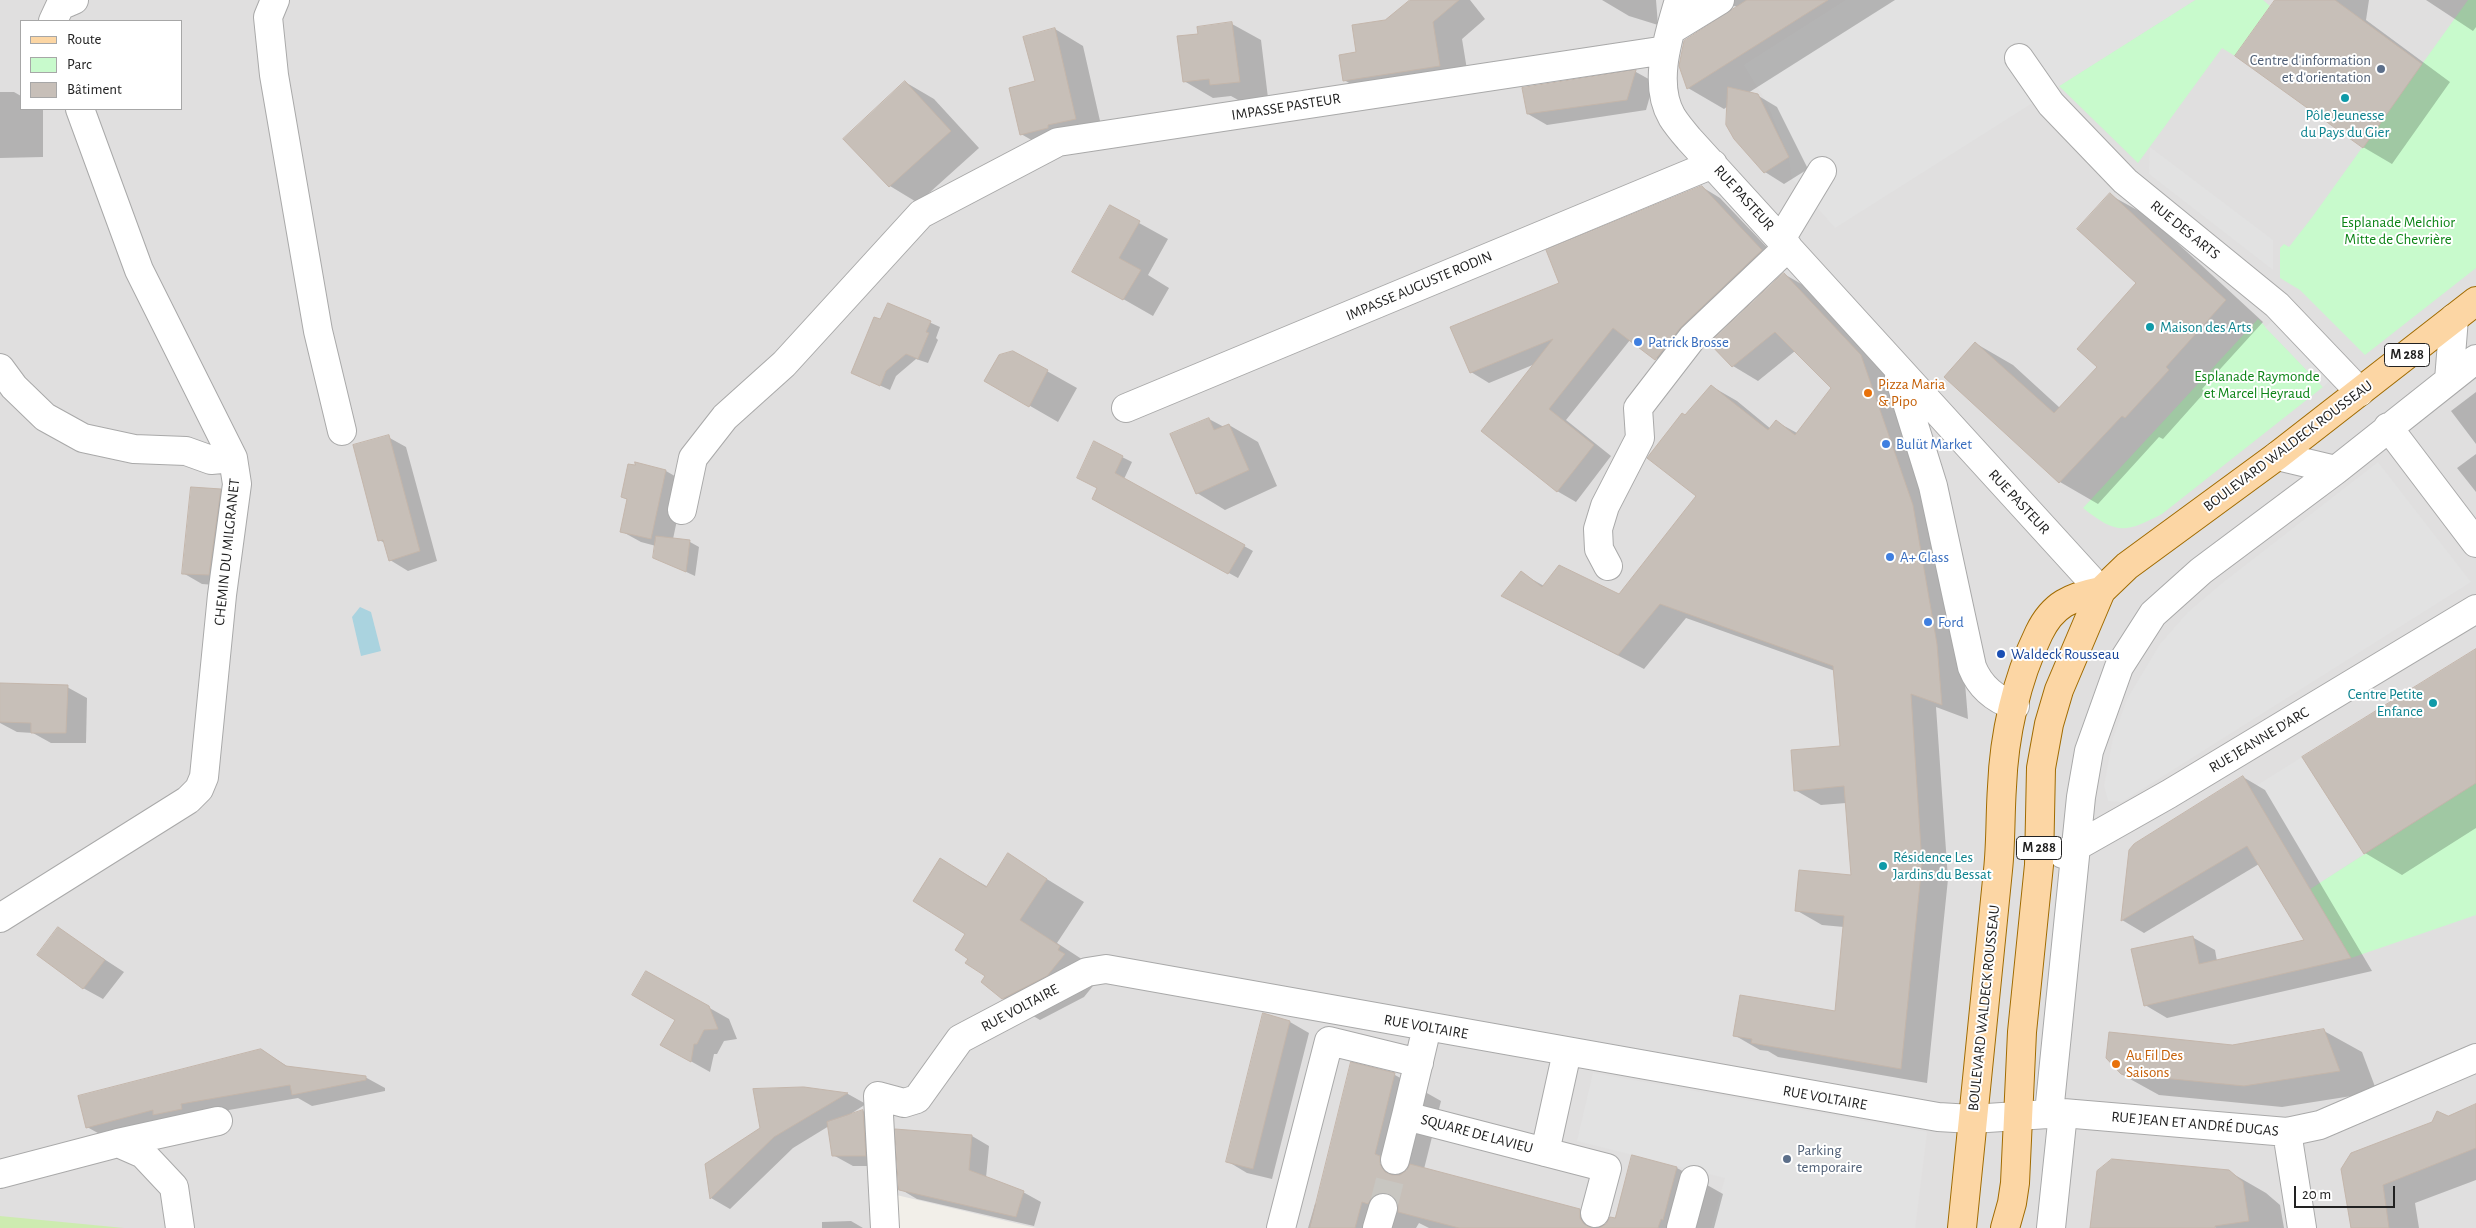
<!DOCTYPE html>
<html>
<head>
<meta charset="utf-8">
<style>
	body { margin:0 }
	#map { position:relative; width:2476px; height:1228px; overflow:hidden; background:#f2efe9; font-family:"Alegreya Sans",sans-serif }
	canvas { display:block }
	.legend { position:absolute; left:20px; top:20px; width:162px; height:90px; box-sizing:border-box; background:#fff; border:1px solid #a7a7a7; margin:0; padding:6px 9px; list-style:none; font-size:15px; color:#222 }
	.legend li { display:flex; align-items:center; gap:10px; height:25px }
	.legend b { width:25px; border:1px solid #a7a7a7 }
	.scale { position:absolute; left:2294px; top:1186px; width:101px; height:22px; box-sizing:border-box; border:2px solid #222; border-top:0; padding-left:6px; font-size:15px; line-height:18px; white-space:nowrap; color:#222; -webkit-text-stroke:4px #fff; paint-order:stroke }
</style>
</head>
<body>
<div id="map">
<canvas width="2476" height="1228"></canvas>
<ul class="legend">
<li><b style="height:6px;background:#fcd6a4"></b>Route</li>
<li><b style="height:14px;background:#c8facc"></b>Parc</li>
<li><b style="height:14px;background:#c7bfb8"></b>Bâtiment</li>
</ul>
<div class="scale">20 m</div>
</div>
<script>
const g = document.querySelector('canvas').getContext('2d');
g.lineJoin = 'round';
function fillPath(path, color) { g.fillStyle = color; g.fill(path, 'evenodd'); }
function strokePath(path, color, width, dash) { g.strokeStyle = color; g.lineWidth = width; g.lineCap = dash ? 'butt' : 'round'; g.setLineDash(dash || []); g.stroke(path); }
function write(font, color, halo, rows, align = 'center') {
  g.font = font + ' "Alegreya Sans",sans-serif'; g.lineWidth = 4; g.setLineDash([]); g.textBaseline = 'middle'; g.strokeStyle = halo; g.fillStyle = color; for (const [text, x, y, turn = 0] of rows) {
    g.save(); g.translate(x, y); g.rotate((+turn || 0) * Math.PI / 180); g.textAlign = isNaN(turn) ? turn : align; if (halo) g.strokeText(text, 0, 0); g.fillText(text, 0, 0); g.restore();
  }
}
const residential = new Path2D(`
	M0,0H2476V1228H1036L888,1193L891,1228H0ZM21,21H181V109H21Z`);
const grass = new Path2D(`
	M0,1216L124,1228H0Z`);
const park = new Path2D(`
	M2195,0H2263L2270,6L2235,56L2222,48L2138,163L2059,86Z
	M2468,0H2476V268L2365,355L2300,290L2280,278V248L2284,244L2289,247L2313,216Z
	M2258,319L2323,387L2162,514C2125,533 2117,535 2083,508Z
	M2476,783V915L2351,958L2310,889Z`);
const parking = new Path2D(`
	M1846,0H2195L1835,228L1792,179L1789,157L1768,105L1744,65Z
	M2150,147L2273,240V270L2149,174Z
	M2274,319L2332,379L2323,387L2265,327Z
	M2378,462L2471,582L2122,802L2108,801L2104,786L2113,738L2127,699L2160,644L2188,612L2221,584Z
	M2302,757L2364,854L2310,889L2251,789Z
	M1593,1073L1927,1132L1915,1228H1711L1725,1178L1577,1141Z`);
const water = new Path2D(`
	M360,607L371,612L381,651L361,656L352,617Z`);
const shadow = new Path2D(`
	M1412,0H1470L1485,19L1462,39L1469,82L1373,97L1344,80L1357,53L1385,21Z
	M1602,0H1656L1658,25L1629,16Z
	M1712,0H1895L1748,93L1757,95L1777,107L1808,169L1784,184L1765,172L1728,106L1724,109L1688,88L1681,66L1738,7Z
	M2276,0H2369L2366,20L2450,82L2392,164L2363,147Z
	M2426,0H2476V27L2473,31Z
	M1232,24L1261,40L1268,98L1240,101L1231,96L1213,98L1184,81L1199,35Z
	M1055,29L1083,46L1103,134L1049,150L1021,134Z
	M1636,72L1654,82L1646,110L1547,125L1528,114L1523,89Z
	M905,82L934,99L979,148L918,203L890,186Z
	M0,92H14L21,96V109H43V157L0,158Z
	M1702,187L1720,198L1780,261L1674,370L1630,340L1566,420L1611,456L1576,502L1557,491L1535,364L1489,383L1471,372L1561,283Z
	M2110,195L2148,216L2263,322L2202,389L2205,392L2163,439L2159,437L2098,504L2060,482L1946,377L1975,343L2013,365L2060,408L2099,367L2138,283Z
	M1110,207L1168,239L1148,275L1169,288L1153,316L1074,271Z
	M1784,274L1810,289L1886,371L1938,520L1963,659L1968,719L1936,707L1948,879L1927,1083L1778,1057L1768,1051L1760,1050L1734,1035L1836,1013L1844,927L1822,925L1796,910L1852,877L1846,803L1821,805L1795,790L1842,747L1835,671L1686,618L1644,669L1503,596L1521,573L1544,586L1619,596L1698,495L1685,417L1711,386L1737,401L1771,429L1777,422L1797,433L1833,388L1795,351L1758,381L1733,366Z
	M889,304L940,327L936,338L938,340L928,363L916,359L896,376L890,390L853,373Z
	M1013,352L1077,388L1058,422L985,380Z
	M2476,392V444L2451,411Z
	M1209,419L1224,427L1229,425L1258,442L1277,486L1225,510L1197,493Z
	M388,437L406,447L437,561L408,571L390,560L385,543L379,540Z
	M1094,443L1132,462L1124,479L1253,551L1238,578L1094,499L1098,488Z
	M2476,454V492L2457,468Z
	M636,464L666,471L685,482L673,539L690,542L699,547L695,576L654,557L656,546L641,542L621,531L628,500L623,497Z
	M220,491L240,502L228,586L202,584L183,573Z
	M2476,650V828L2402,875L2365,853Z
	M0,684L67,687L87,698L86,743H51L33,733L17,732L0,723Z
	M2243,777L2265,790L2372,971L2167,1018L2145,1005L2192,937L2215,950L2217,961L2306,941L2259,864L2144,933L2122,920L2130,850Z
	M1008,855L1084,902L1057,943L1097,969L1101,976L1084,997L1040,1020L1003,998L987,975L970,958L967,933L941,860L988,887Z
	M58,929L124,972L103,999L83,988Z
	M646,972L729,1019L737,1039L724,1041L717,1054H714L710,1072L662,1045L676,1019Z
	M1290,1022L1309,1033L1272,1179L1247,1173L1227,1161Z
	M2324,1031L2362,1052L2377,1092L2282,1107L2159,1095L2121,1074L2232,1046Z
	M261,1050L290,1068L365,1077L385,1088V1091L312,1106L298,1098L200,1115L107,1138L87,1127Z
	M1351,1064L1395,1075L1441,1101L1424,1169L1580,1210L1606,1225L1616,1219L1633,1156L1677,1168L1723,1194L1714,1228H1429L1419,1223L1416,1228H1308L1315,1204H1317Z
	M804,1088L848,1094L866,1104L849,1115L863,1111L882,1123L885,1166H853L833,1155L829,1126L793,1148L730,1209L711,1198L707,1165L761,1129Z
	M2476,1106V1180L2415,1203L2419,1228H2351L2342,1170L2448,1117Z
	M972,1136L989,1146L986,1178L1023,1192L1041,1202L1034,1226L917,1199L900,1189Z
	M2228,1171L2266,1193L2280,1205L2284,1228H2216L2211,1225L2172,1228H2092Z
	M851,1221L863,1228H822V1222Z`);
const building = new Path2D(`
	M1410,0H1459L1433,22L1440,66L1343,81L1339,55L1356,52L1352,25L1385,20Z
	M1747,0H1828L1687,89L1679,66L1684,41Z
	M2275,0H2335L2422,64L2363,148L2235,56Z
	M1232,22L1240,82L1210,85L1209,79L1183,82L1177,36L1198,34L1197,27Z
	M1055,28L1076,119L1048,125V128L1020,135L1009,88L1035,81L1023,37Z
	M1636,70L1627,100L1527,114L1522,88Z
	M905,81L951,131L889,187L843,139Z
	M1728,87L1758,94L1789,157L1764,173L1734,139L1726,125Z
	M1702,186L1762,250L1681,327L1655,360L1613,328L1549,409L1594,445L1557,492L1481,431L1553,339L1470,373L1450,327L1559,283L1546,250Z
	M2110,193L2226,300L2166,367L2169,370L2125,418L2122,416L2059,483L1944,377L1975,342L2054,413L2097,367L2077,349L2136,283L2077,229Z
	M1110,205L1140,221L1119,258L1141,270L1123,300L1072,272Z
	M1784,273L1861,355L1913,505L1937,644L1942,705L1911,694L1922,864L1901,1069L1751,1043L1752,1039L1733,1036L1740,995L1835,1011L1844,916L1795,911L1799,870L1851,875L1844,786L1794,791L1791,750L1840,746L1833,666L1660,604L1618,655L1501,596L1521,571L1542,587L1559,565L1619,594L1696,496L1647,458L1682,413L1685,415L1711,385L1768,430L1776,420L1795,435L1831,388L1775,332L1732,367L1709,343Z
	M888,303L931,321L926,332L929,333L918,359L906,354L886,371L880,386L851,373L874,317L880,319Z
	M1013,351L1048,370L1029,407L984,381L999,355Z
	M1209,418L1214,430L1229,424L1249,470L1196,494L1170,434Z
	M389,435L420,551L389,561L383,540L378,541L353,445Z
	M1094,441L1123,456L1115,473L1245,545L1228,574L1092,499L1097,488L1077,478Z
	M635,462L666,470L651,539L620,532L627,499L621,497L628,464L635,465Z
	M191,487L221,489L209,575L182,574Z
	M656,536L690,540L686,572L653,558Z
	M2476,649V783L2364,854L2302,757Z
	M0,683L68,685L66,733H31V723L0,722Z
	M2243,776L2351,958L2144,1006L2131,949L2193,936L2199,964L2304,940L2247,846L2121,921L2129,850L2134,844Z
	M1008,853L1047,879L1020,920L1060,946L1058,950L1065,954L1047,976L1002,999L981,982L985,976L965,963L968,959L955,950L965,934L913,901L940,858L986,887Z
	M58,927L105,960L83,989L37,955Z
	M646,971L709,1006L718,1029L704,1030L697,1044H694L691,1062L660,1045L675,1020L632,995Z
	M1263,1013L1290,1021L1253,1169L1226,1162Z
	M2324,1029L2340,1071L2244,1086L2121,1074L2106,1058L2109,1032L2232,1045Z
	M261,1049L286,1066L366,1076V1080L292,1095L290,1085L181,1104L182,1109L153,1115V1110L86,1128L78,1096Z
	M1351,1062L1395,1073L1375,1154L1380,1156V1164L1385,1172L1392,1175H1400L1407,1170L1410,1164L1580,1209V1218L1584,1224L1591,1228H1459L1398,1212V1204L1395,1198L1388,1193H1380L1373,1196L1368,1204L1362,1202L1355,1228H1310Z
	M804,1087L848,1093L774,1137L710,1199L705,1164L760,1128L753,1089Z
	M2476,1104V1148L2383,1185L2389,1228H2351L2341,1169L2351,1153L2432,1122L2437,1111L2448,1116Z
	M863,1110L866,1156H832L827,1122Z
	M895,1129L972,1135L969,1170L1024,1191L1016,1217L899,1190Z
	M1632,1155L1677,1167L1663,1220L1661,1219L1658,1228H1599L1606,1224L1610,1217L1615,1218Z
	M2112,1159L2229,1170L2243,1182L2249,1221L2215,1226V1228H2090L2097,1171Z`);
const minorTunnel = new Path2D(`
	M1383,1208L1395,1160`);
const minor = new Path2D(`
	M275,0L268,17L274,75L318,331L342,431
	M1679,0C1669,35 1652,83 1672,117C1677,125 1683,132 1689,139L2101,591
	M53,21L60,6L74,0
	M1671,30L1720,0
	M2019,58L2051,104L2125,181L2277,305L2360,392
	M1781,239L1822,171
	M0,368L14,387L45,417L83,438L134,449L186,451L211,460L233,458
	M1899,377L1933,486L1972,667C1980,687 1994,699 2015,706
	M2449,380L2454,318
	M1126,408L1713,164
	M2388,427L2476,543
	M2277,456L2336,470
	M682,510L693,458L725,417L784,364L921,214L1058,142L1666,50
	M1608,566L1599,549L1598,529L1605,506L1640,438L1638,408L1692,338L1788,247
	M2063,854L2169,794L2476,609
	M0,918L188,800L199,789L204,777L222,595L237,484L233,458L139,270L80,109
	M1427,1027L1406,1116L1607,1168L1595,1213
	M2049,1113L2081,797L2089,751L2119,667L2153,614L2201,571L2336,470L2476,359
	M2287,1132L2302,1228
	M118,1143L218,1121
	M1545,1152L1567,1052
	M1395,1160L1406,1116
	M0,1174L118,1143L143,1154L174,1187L180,1228
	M885,1228L878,1096L904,1103L917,1099L960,1039L1087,972L1106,969L1938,1117L1972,1119L2063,1113L2287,1132L2320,1125L2476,1058
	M1281,1228L1329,1041L1419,1063
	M1377,1228L1383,1208
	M1681,1228L1694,1180
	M2051,1228L2063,1113`);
const major = new Path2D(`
	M1962,1228C1974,1109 1986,990 1998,870C2001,843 2000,815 2002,787C2004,736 2016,680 2039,633C2053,604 2071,597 2101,591
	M2005,1228L2012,1203L2015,1183L2022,1032L2039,865L2041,768L2049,724L2059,690L2101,591L2127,566L2277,456L2476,301`);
const markers = [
	[2381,69,5,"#5c6f8a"],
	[2345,98,5,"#0f9aa8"],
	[2150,327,5,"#0f9aa8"],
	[1638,342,5,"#3f7fe0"],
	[1868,393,5,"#e8710a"],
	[1886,444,5,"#3f7fe0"],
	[1890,557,5,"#3f7fe0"],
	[1928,622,5,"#3f7fe0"],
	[2001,654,5,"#1a4fb4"],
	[2433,703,5,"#0f9aa8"],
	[1883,866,5,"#0f9aa8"],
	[2116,1064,5,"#e8710a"],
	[1787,1159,5,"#5c6f8a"]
];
const shields = [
	[2407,355,45],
	[2039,848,45]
];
const shieldNames = [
	["M 288",2407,355],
	["M 288",2039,848]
];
const serviceNames = [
	["Centre d'information",2371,60],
	["et d'orientation",2371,77],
	["Parking",1797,1150,"left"],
	["temporaire",1797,1167,"left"]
];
const streetNames = [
	["IMPASSE PASTEUR",1286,107,-9],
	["RUE PASTEUR",1744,198,48],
	["RUE DES ARTS",2185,230,39],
	["IMPASSE AUGUSTE RODIN",1419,286,-23],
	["BOULEVARD WALDECK ROUSSEAU",2288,446,-37],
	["RUE PASTEUR",2019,502,47],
	["CHEMIN DU MILGRANET",227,552,-84],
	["RUE JEANNE D'ARC",2259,740,-31],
	["RUE VOLTAIRE",1020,1008,-28],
	["BOULEVARD WALDECK ROUSSEAU",1984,1008,-84],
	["RUE VOLTAIRE",1426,1027,10],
	["RUE VOLTAIRE",1825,1098,10],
	["RUE JEAN ET ANDRÉ DUGAS",2195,1124,5],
	["SQUARE DE LAVIEU",1477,1134,15]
];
const cultureNames = [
	["Pôle Jeunesse",2345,115,"center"],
	["du Pays du Gier",2345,132,"center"],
	["Maison des Arts",2160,327],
	["Centre Petite",2423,694,"right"],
	["Enfance",2423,711,"right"],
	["Résidence Les",1893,857],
	["Jardins du Bessat",1893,874]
];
const parkNames = [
	["Esplanade Melchior",2398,222],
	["Mitte de Chevrière",2398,239],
	["Esplanade Raymonde",2257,376],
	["et Marcel Heyraud",2257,393]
];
const shopNames = [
	["Patrick Brosse",1648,342],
	["Bulüt Market",1896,444],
	["A+ Glass",1900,557],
	["Ford",1938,622]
];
const foodNames = [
	["Pizza Maria",1878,384],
	["& Pipo",1878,401],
	["Au Fil Des",2126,1055],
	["Saisons",2126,1072]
];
const transitNames = [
	["Waldeck Rousseau",2011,654]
];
fillPath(residential, '#e0dfdf');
fillPath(grass, '#cdebb0');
fillPath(park, '#c8facc');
fillPath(parking, '#e2e2e2');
fillPath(water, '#aad3df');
fillPath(shadow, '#0003');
fillPath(building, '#c7bfb8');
strokePath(building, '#c4b6ab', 1);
strokePath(minorTunnel, '#c8c6c1', 28, [28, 14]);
strokePath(minor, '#a9a9a9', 30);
strokePath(major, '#a06b00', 30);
strokePath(minor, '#fff', 28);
strokePath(major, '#fcd6a4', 28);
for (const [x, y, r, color] of markers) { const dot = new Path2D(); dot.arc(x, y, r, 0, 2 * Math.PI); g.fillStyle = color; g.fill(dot); strokePath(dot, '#fff', 2); }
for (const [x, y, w] of shields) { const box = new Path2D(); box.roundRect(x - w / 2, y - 11.5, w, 23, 4); g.fillStyle = '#fff'; g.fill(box); strokePath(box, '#222', 1); }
write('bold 14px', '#222', null, shieldNames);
write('15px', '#4e5e75', '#fff', serviceNames, 'right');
write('15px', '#222', '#fff', streetNames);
write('15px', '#0d838f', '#fff', cultureNames, 'left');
write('15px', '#0c8416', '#fff', parkNames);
write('15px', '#366cbe', '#fff', shopNames, 'left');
write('15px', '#c56008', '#fff', foodNames, 'left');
write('15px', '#164399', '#fff', transitNames, 'left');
</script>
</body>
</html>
